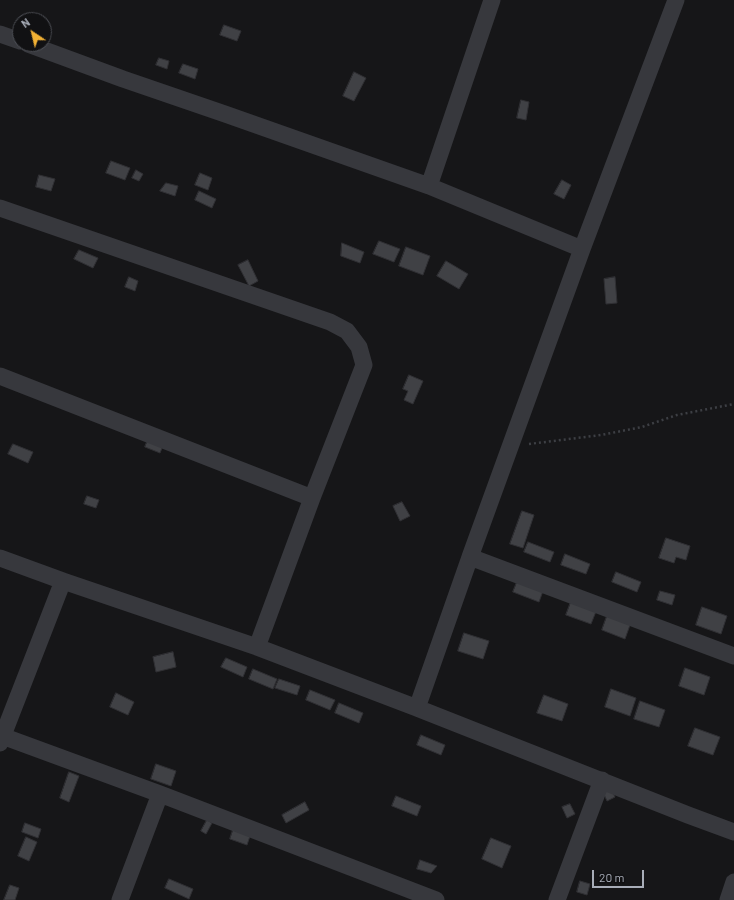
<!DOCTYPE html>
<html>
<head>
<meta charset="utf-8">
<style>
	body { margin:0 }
	#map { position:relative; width:734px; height:900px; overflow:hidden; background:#161618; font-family:Barlow,sans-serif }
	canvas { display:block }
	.north { position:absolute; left:12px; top:12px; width:40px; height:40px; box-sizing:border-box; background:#111113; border:1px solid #4d4f55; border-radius:50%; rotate:325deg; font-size:11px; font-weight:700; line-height:16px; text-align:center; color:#a8adb8 }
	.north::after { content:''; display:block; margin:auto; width:14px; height:18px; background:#f2b134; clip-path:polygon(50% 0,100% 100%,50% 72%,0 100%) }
	.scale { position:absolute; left:592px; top:870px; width:52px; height:18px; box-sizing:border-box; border:2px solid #a8adb8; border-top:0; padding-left:5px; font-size:12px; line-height:14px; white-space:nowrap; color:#a8adb8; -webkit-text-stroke:3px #111113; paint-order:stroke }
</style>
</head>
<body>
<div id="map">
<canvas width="734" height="900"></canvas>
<div class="north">N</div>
<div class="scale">20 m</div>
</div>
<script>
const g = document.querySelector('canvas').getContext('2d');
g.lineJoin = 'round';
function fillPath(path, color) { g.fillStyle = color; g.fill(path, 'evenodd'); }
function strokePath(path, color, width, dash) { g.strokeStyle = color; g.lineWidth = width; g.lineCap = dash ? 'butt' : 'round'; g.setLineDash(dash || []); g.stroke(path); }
const building = new Path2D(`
	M224,25L241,31L237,41L220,35Z
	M159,58L169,61L167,69L156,65Z
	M183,64L198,69L195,79L179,73Z
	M354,72L366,78L354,101L343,96Z
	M521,100L529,102L526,120L517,118Z
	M111,161L130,168L125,180L106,173Z
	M136,170L143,174L139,181L132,178Z
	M200,173L212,178L208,190L195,185Z
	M39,175L55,179L51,191L36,187Z
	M562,180L571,185L564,199L554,194Z
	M166,183L178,186L175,196L160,191Z
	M199,191L216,199L212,208L195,200Z
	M379,241L400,249L394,262L373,254Z
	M342,243L364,252L360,263L341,256Z
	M406,247L430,256L423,275L399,266Z
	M79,250L98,258L93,268L74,259Z
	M248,260L258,281L249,286L238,265Z
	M446,261L468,274L459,289L437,276Z
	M129,277L138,281L135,291L125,287Z
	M615,277L617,303L606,304L604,279Z
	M409,375L423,381L413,404L404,400L408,391L403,389Z
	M149,437L164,443L160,453L145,447Z
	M13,444L33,452L28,463L8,454Z
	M87,496L99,500L96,508L84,504Z
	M402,502L410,516L400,521L393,506Z
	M522,511L534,515L523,548L510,544Z
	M666,538L690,546L686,560L676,557L674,563L659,558Z
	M528,542L554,552L550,562L524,552Z
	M565,554L590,564L586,574L561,565Z
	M616,572L641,582L637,592L612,582Z
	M517,582L543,591L539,602L513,592Z
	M660,591L675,595L672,605L657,600Z
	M572,599L597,609L591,624L566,615Z
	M702,607L727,616L721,634L696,625Z
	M607,616L630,625L625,639L602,630Z
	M464,633L489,641L483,659L458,651Z
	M173,652L176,667L156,672L153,657Z
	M226,658L247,667L243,677L221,667Z
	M685,668L710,677L704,695L679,686Z
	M253,669L277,679L273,689L249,679Z
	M279,679L300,686L297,695L275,688Z
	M611,689L636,698L630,716L605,707Z
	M310,690L335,700L330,710L306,700Z
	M116,693L134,702L128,715L110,707Z
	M544,695L568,704L562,721L537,713Z
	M640,701L665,710L659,727L634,719Z
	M339,703L363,713L359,723L335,713Z
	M695,728L720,737L713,755L688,746Z
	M421,735L445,745L441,755L417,745Z
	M156,764L176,771L171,786L151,779Z
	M69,772L79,776L69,802L60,798Z
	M610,787L615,797L607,801L602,790Z
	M396,796L421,806L417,816L392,806Z
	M305,802L309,810L286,823L282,815Z
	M570,804L575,814L567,818L562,807Z
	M207,820L212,823L206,834L201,831Z
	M25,823L41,829L38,838L22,832Z
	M233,830L250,836L247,845L230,839Z
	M26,837L37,842L29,861L18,856Z
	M491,838L511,846L502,868L482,859Z
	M420,860L437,866L431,873L417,869Z
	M169,879L193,889L189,899L165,888Z
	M580,881L590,884L587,895L577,892Z
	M10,885L19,888L15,900H4Z`);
const path = new Path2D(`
	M529,444L601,435L642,427L677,415L734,404`);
const minor = new Path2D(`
	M0,34L20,41
	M28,44L123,79L225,114L429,186L582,249
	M429,186L492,0
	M0,208L330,322L347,331L359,347L364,365L312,498L257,647
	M0,376L312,498
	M470,557L582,249L676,0
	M0,558L63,581L0,743
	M63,581L257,647L417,708
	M734,656L470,557L417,708L688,815L734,832
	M2,736L160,794L436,900
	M120,900L160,794
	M557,900L602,780
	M728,900L734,882`);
fillPath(building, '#404145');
strokePath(building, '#303034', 1);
strokePath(path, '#3d3f44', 2.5, [2, 3]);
strokePath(minor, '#37383d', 17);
</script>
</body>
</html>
